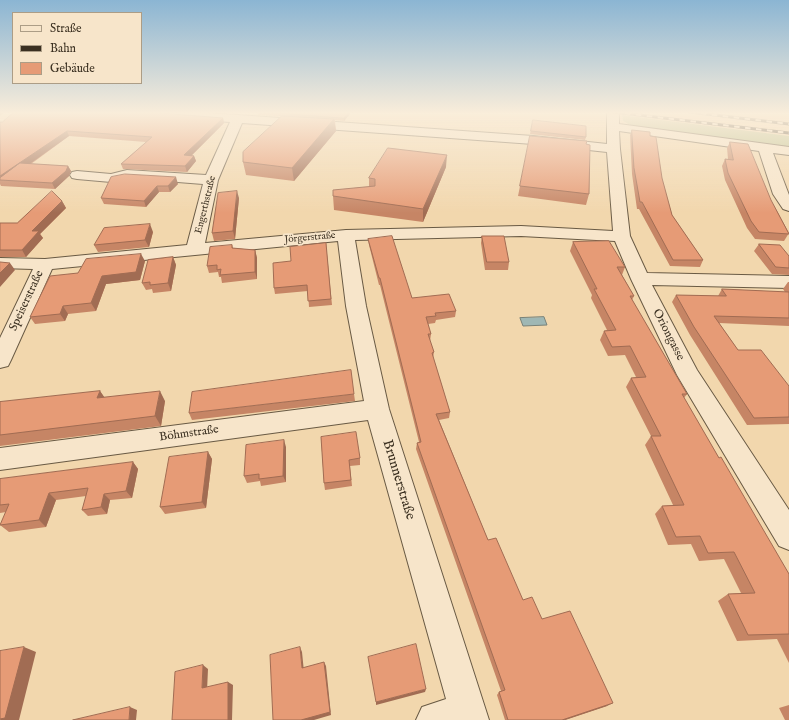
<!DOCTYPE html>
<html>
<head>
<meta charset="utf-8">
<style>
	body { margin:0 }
	#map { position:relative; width:789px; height:720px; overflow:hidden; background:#f2d7ad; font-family:"IM FELL English",serif }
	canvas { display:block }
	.legend { position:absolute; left:12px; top:12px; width:130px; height:72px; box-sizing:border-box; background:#f7e5ca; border:1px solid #ac9d86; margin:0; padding:5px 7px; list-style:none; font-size:12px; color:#3b3021 }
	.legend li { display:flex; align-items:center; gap:8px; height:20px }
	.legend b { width:20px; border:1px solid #ac9d86 }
</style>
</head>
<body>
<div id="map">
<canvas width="789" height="720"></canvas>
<ul class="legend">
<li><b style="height:5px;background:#f7e5ca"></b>Straße</li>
<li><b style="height:5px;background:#3b3021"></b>Bahn</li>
<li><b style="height:11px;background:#e69b76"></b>Gebäude</li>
</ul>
</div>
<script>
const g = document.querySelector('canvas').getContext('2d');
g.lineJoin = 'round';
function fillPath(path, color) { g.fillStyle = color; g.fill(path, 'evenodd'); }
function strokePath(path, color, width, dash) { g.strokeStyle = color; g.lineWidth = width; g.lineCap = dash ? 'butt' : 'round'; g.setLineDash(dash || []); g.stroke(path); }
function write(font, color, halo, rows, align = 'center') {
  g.font = font + ' "IM FELL English",serif'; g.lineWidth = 3.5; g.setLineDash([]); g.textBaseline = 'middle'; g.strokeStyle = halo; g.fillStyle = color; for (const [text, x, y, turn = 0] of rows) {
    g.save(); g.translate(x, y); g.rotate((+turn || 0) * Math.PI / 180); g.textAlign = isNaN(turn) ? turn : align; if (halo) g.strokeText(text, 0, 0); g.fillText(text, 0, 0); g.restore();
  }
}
const green = new Path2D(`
	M622,115L789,136V149L632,126L623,121Z`);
const water = new Path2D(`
	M544,317L547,325L523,326L520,318Z`);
const minor = new Path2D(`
	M128,112H189L238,115L533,136L607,144V112H619V124L789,147V155L773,153L789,195V211L783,209L773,194L759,151L619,131L620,149L630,236L647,273L789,276V288L652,285L697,370L789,510V550L779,546L677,375L631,279L615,241L521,236L355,240L366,306L389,409L489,720H416L422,707L446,699L368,420L0,470V448L364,401L346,306L338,241L52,269L11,360L8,366L0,368V338L33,269L0,268V258L45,259L187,245L203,184L127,178L111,182L77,179L72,178L70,175L72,172L77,171L111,174L127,170L206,175L230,122L134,115ZM242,123L533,144L607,152L613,231L521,226L346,230L205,243L218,180Z`);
const rail = new Path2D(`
	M614,112L789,133
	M690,112L789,124`);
const wall = new Path2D(`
	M219,112H235L234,113Z
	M258,112H349L350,114L344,121L335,120L336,131L294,181L246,175L243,162L281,116L259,115Z
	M223,118L224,123L192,155L194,156L196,161L187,172L123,169L121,164L146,142L69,136L31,164L68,166L71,171L69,176L55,189L1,186L0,184V122Z
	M533,120L586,137L585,140L530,134Z
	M632,130L650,136L672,215L703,260L700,267L670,266L639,209H637L632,174L630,135Z
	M530,136L586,144L589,194L586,205L518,196Z
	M730,142L771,200L789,233L784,241L755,239L747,228L725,180L722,166L725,159H728L727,148Z
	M446,167L423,222L334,210L333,196L369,187V178Z
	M111,177L178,184L170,192H159L146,207L104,204L101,198Z
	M239,198L235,239L214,241L212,233Z
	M62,201L66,208L40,234L43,238L26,257H0V223H17Z
	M153,232L149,247L98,252L94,245Z
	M482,236L509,262L508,270H485L481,243Z
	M368,239L412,298L456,311L455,317L436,320L435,323L428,324L431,334L430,341L434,352L433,358L450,412L449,418L439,420L488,540L523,600L542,619L607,706L565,720H505L497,695L499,692L501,691L416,449L417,443L419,442L380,285H379L369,245Z
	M573,242L625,267L622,275L634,296L632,300L687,394L684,398L719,458L789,574V663L777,639L737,641L718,601L728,594L741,593L724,559L699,561L691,544L668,545L655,514L662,506L673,505L645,445L651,436L626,387L631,378L636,377L625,355L608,356L600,340L604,331L607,330L591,298L592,295L570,251Z
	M326,243L332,305L309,307L308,291L275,294L274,288L291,261Z
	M759,244L789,256V275L772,274L754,251Z
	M232,245L233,248L255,250L257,258V279L222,283L221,277H219L218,272L209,273L207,266Z
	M173,257L176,265L171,291L153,293L152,289L146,290L142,283Z
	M145,261L140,280L106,284L96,311L68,314L65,321L35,324L30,317L78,273Z
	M788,282H789V326L719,323L738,350L789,386V424L747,425L690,335L672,302L676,295L718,296L722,289L785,292L783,289Z
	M100,391L104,397L165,401L161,426L0,446V402Z
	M354,394L355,401L192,420L189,413Z
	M321,437L360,458V465L350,466L352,486L325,490L324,483Z
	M286,447V482L261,486L260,481L247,483L244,476Z
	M208,452L212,459L206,508L165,514L160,507Z
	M133,462L138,469L132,498L110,500L107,514L88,516L82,510L86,496L56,500L46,527L9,532L0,525L6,512L0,513V479Z
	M789,705V720H785L779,708Z`);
const shadedWall = new Path2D(`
	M0,112H5L0,116Z
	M349,112H350V114L344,121V118Z
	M223,118L224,123L186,161L184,155Z
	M334,119L336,131L294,181L292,168Z
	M67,131L69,136L7,180H3L0,176Z
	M447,155L446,167L423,222V209Z
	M194,156L196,161L187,172L185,166Z
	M68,166L71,171L69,176L55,189L52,183Z
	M176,177L178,184L170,192L168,186Z
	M157,186L159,192L146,207L144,201Z
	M237,191L239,198L235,239L233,231Z
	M62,201L66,208L40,234L43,238L26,257L22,250L32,231Z
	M150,224L153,232L149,247L145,240Z
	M255,250L257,258V279L255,272Z
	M141,254L145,261L140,280L106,284L96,311L91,303L102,276Z
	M173,257L176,265L171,291L168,283Z
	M10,263L15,270L0,287V273Z
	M63,306L68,314L65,321L60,314Z
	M100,391L107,401L97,398Z
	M160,391L165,401L161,426L155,416Z
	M284,440L286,447V482L283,476Z
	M208,452L212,459L206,508L202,502Z
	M133,462L138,469L132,498L126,491Z
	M49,493L56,500L46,527L39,520Z
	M104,494L110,500L107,514L101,507Z
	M24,647L36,652L19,720H0Z
	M300,647L302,652L304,672L302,668Z
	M324,662L326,666L331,715L314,720H301Z
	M203,665L208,669L207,691L202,688Z
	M228,682L233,685L232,720H228Z
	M426,689L425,692L376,705V702Z
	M613,703L607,706L565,720H562Z
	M130,707L137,710L136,720H129Z`);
const building = new Path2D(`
	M14,112H148L223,118L184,155L194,156L185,166L121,164L152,137L67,131L0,176V122H2Z
	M266,112H349L344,118Z
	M282,116L334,119L292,168L243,162V152Z
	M533,120L586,126V137L531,131Z
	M632,130L650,132V136L656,137L662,178L672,215L703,260H673L642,202H640L634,168Z
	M530,136L587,141L586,144L590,145L589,194L520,186Z
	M730,142L748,144L771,200L789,234L759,232L751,221L728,173L725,159L733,160Z
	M388,148L447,155L423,209L333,196V190L375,186V179L369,178Z
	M20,163L68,166L66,171L52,183L0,180V178Z
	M125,174L176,177L168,186H157L144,201L101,198L111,177Z
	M52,191L62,201L32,231H39L22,250H0V223H17Z
	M237,191L233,231L212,233L218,193Z
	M150,224L145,240L94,245L104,228Z
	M392,236L412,298L449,294L456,311L435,313L436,316L426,317L431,334H428L434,352L432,353L450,412L436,414L488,540L496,538L523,600L532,597L542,619L570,611L613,703L562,720H508L499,692L505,690L417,443L421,442L380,278H379L368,239Z
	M482,236H504L509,262H487Z
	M609,241L625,267H617L634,296H630L687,394H682L719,458L721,457L789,574V634L748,635L728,594L755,593L734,552L708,553L700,536L676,537L662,506L684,505L651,436H661L631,378L646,377L630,346L612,347L604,331L616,330L594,289H597L573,242Z
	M326,243L331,299L308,301L307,285L274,288L273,263L291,261L290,247Z
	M759,244L780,245L789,256V268L776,267Z
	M232,245V248L255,250V272L220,275L221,269L217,270V265L207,266L210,247Z
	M141,254L136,272L102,276L91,303L63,306L60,314L30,317L50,276L78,273L86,259Z
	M173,257L168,283L150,285V282L142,283L148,260Z
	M0,262L10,263L0,273Z
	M722,289L789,292V318L714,316L738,350H761L789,386V417L754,418L694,327L676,295L726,296Z
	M351,370L354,394L189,413L192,392Z
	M100,391L97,398L160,391L155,416L0,435V402Z
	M356,432L360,458L349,460L351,480L324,483L321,437Z
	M284,440L283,476L259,479V474L244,476L246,445Z
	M208,452L202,502L160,507L169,457Z
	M133,462L126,491L104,494L101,507L82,510L88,488L49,493L39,520L0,525L9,504L0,505V479Z
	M416,644L426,689L376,702L368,657Z
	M24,647L5,718L0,719V651Z
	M300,647L302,668L324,662L330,712L301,720H273L270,655Z
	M203,665L202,688L228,682V720H172L175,672Z
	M130,707L129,720H73Z`);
const farStreetnames = [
	["Engerthstraße",206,205,-76],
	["Jörgerstraße",310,238,-5]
];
const streetNames = [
	["Speiserstraße",27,301,-65],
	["Oriongasse",668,335,63],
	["Böhmstraße",189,434,-8]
];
const nearStreetnames = [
	["Brunnerstraße",398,480,73]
];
fillPath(green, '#b7bf8c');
fillPath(water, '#9fb7b4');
strokePath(water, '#778179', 1);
strokePath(minor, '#695a44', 2);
fillPath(minor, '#f7e5ca');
strokePath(rail, '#3b3021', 3);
strokePath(rail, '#f7e5ca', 2, [5.5]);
fillPath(wall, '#c68565');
fillPath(shadedWall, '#a16c53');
fillPath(building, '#e69b76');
strokePath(building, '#a16c53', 1);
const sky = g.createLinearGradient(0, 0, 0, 213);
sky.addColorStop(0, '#8bb5d3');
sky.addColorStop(0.53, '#f9edda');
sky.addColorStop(1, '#f9edda00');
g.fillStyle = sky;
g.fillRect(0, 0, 789, 213);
write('10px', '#3b3021', '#f7e5ca', farStreetnames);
write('12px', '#3b3021', '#f7e5ca', streetNames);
write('14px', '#3b3021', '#f7e5ca', nearStreetnames);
</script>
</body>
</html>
